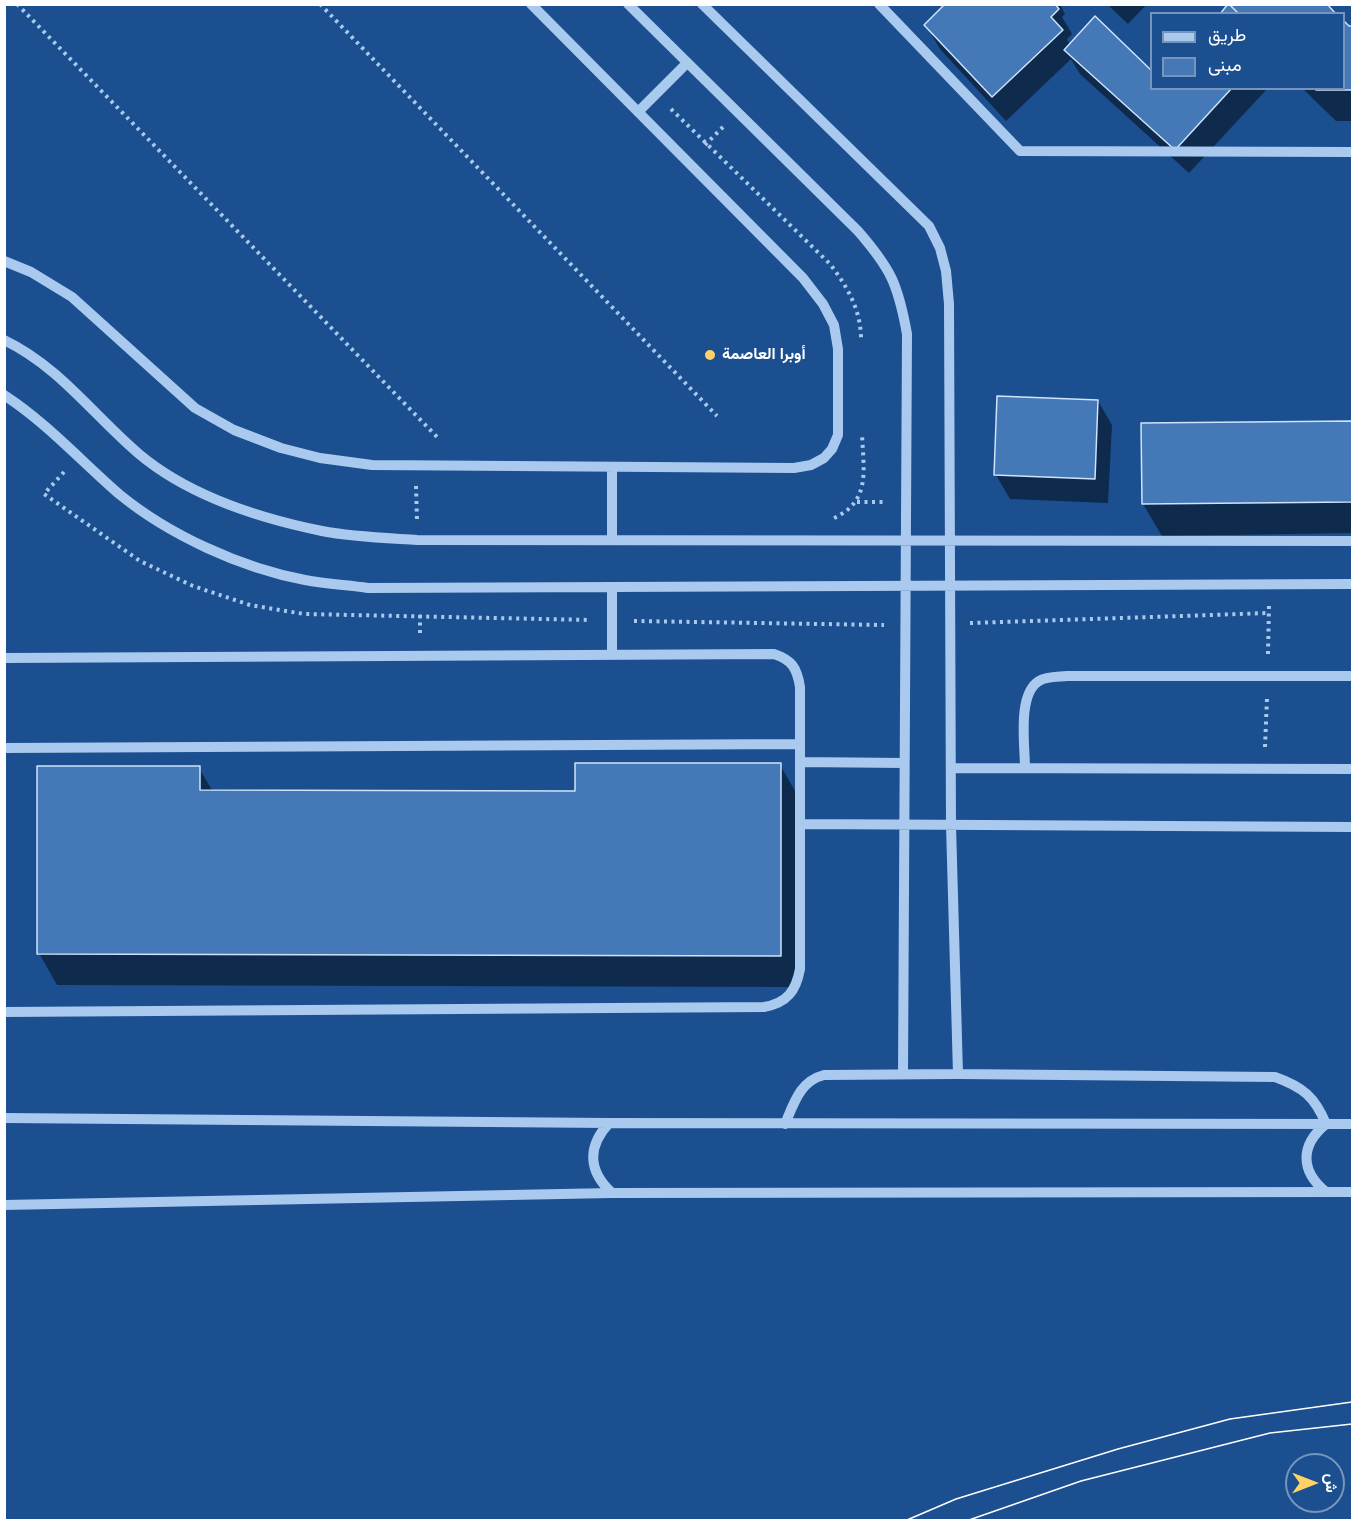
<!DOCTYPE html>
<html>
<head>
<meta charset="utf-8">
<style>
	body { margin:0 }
	#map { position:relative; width:1357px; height:1525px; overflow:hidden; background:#1b4f8f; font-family:"Space Grotesk",Vazirmatn,sans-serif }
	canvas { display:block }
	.frame { position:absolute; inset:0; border:6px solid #fff; pointer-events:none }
	.legend { position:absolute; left:1150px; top:12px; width:195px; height:78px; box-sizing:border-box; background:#1b4f8f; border:2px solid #7695bc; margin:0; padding:8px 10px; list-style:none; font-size:18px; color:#fff }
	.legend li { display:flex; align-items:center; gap:12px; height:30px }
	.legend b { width:30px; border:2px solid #7695bc }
	.north { position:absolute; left:1285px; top:1453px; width:60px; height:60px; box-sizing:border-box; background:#1b4f8f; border:2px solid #7695bc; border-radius:50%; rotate:90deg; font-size:16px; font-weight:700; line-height:24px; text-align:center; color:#fff }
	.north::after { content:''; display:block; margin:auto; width:21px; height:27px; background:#ffd166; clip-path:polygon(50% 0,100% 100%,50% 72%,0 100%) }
</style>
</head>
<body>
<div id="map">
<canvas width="1357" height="1525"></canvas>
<div class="frame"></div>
<ul class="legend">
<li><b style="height:8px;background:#a9c9ee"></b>طريق</li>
<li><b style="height:16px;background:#4478b7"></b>مبنى</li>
</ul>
<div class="north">ش</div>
</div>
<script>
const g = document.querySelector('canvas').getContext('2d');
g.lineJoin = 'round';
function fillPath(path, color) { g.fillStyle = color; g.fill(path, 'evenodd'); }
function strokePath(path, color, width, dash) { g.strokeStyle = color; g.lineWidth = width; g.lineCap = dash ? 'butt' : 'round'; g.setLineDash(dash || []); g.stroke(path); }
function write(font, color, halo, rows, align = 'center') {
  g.font = font + ' "Space Grotesk",Vazirmatn,sans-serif'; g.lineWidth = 5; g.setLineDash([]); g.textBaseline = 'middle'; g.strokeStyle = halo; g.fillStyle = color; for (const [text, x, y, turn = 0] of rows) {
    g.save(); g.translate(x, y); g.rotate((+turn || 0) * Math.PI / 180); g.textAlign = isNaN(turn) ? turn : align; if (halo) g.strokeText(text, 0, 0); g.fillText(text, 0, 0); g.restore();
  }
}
const shadow = new Path2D(`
	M947,4H1060L1065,14L1062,17L1072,34L1067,39L1070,45L1152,88H1268L1189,173L1080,74L1071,59L1006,121L940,49L926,25Z
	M1107,4H1147L1128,24Z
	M1344,23L1348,27H1352V121H1336L1302,88H1344Z
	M1098,401L1112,425L1108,503L1010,499L996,475Z
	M1352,422V533L1162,536L1143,504L1142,425Z
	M780,765L798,796V987L57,985L39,953L199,768L213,792L576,793Z`);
const building = new Path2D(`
	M945,4H1055L1059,9L1051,17L1063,30L992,97L924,25Z
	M1229,4H1327L1336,14H1239Z
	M1229,4L1239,14H1220L1228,4Z
	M1095,16L1152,71V88H1232L1175,150L1064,50Z
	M1344,21L1349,26H1352V90H1316L1314,88H1344Z
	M997,396L1098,400L1095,479L994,475Z
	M1352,421V502L1142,504L1141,423Z
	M575,763H781V956L37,954V766H200V790L575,791Z`);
const path = new Path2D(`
	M17,4L440,440
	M320,4L717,416
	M671,109L830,264C847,286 861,310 861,339
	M705,145L723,127
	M64,472L44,494L140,561L193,586L250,605L304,614L590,620
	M416,486L417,520
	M857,502H886
	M834,518C872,501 863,468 862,433
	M420,615V634
	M634,621L884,625
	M970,623L1269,613
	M1268,654L1269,605
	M1265,747L1267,698`);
const minor = new Path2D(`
	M628,4L858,231C891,269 898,284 907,334L903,1074
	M702,4L929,226L940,248L946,271L949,304L951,825L958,1074
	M879,4L1020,151L1352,152
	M638,112L687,63
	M4,261L31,272L72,297L195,408L234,430L281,448L320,458L372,465L794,468L811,465L824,458L832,449L838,435V349L834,325L823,304L803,278L531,4
	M4,340C60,367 93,415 139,454C189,496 258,518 322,531C353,537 386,538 417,540L1352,541
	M4,395C47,423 81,461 119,494C169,535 241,568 305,580C326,584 347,585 368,588L1352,584
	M612,467V539
	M612,587V655
	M4,658L774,654C792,660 797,668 800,687V969C796,991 787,1003 764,1007L4,1012
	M4,748L800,744
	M800,762L904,763
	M951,768L1352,769
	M1025,768C1025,746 1017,694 1039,681C1047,676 1058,677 1067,676H1352
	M800,824L1352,827
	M4,1118L609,1123L1352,1124
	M609,1123C587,1147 588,1171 612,1193
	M785,1124C794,1103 800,1081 824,1075L958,1074L1275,1077C1303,1087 1315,1097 1326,1124C1300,1145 1300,1171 1326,1192
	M4,1205L612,1193L1352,1192`);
const tram = new Path2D(`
	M907,1520L956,1499L1118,1449L1230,1419L1352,1402
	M969,1520L1081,1481L1270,1433L1352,1424`);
const markers = [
	[710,355,6,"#ffd166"]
];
const poiNames = [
	["أوبرا العاصمة",722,355]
];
fillPath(shadow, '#0007');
fillPath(building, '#4478b7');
strokePath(building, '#cfe3fa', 1.5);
strokePath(path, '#a9c9ee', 4, [3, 4.5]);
strokePath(minor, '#a9c9ee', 10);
strokePath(tram, '#fff', 1.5);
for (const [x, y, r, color] of markers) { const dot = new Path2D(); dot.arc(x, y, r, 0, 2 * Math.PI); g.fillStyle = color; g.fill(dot); strokePath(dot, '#1b4f8f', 2); }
write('bold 16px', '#fff', '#1b4f8f', poiNames, 'left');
</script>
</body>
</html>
